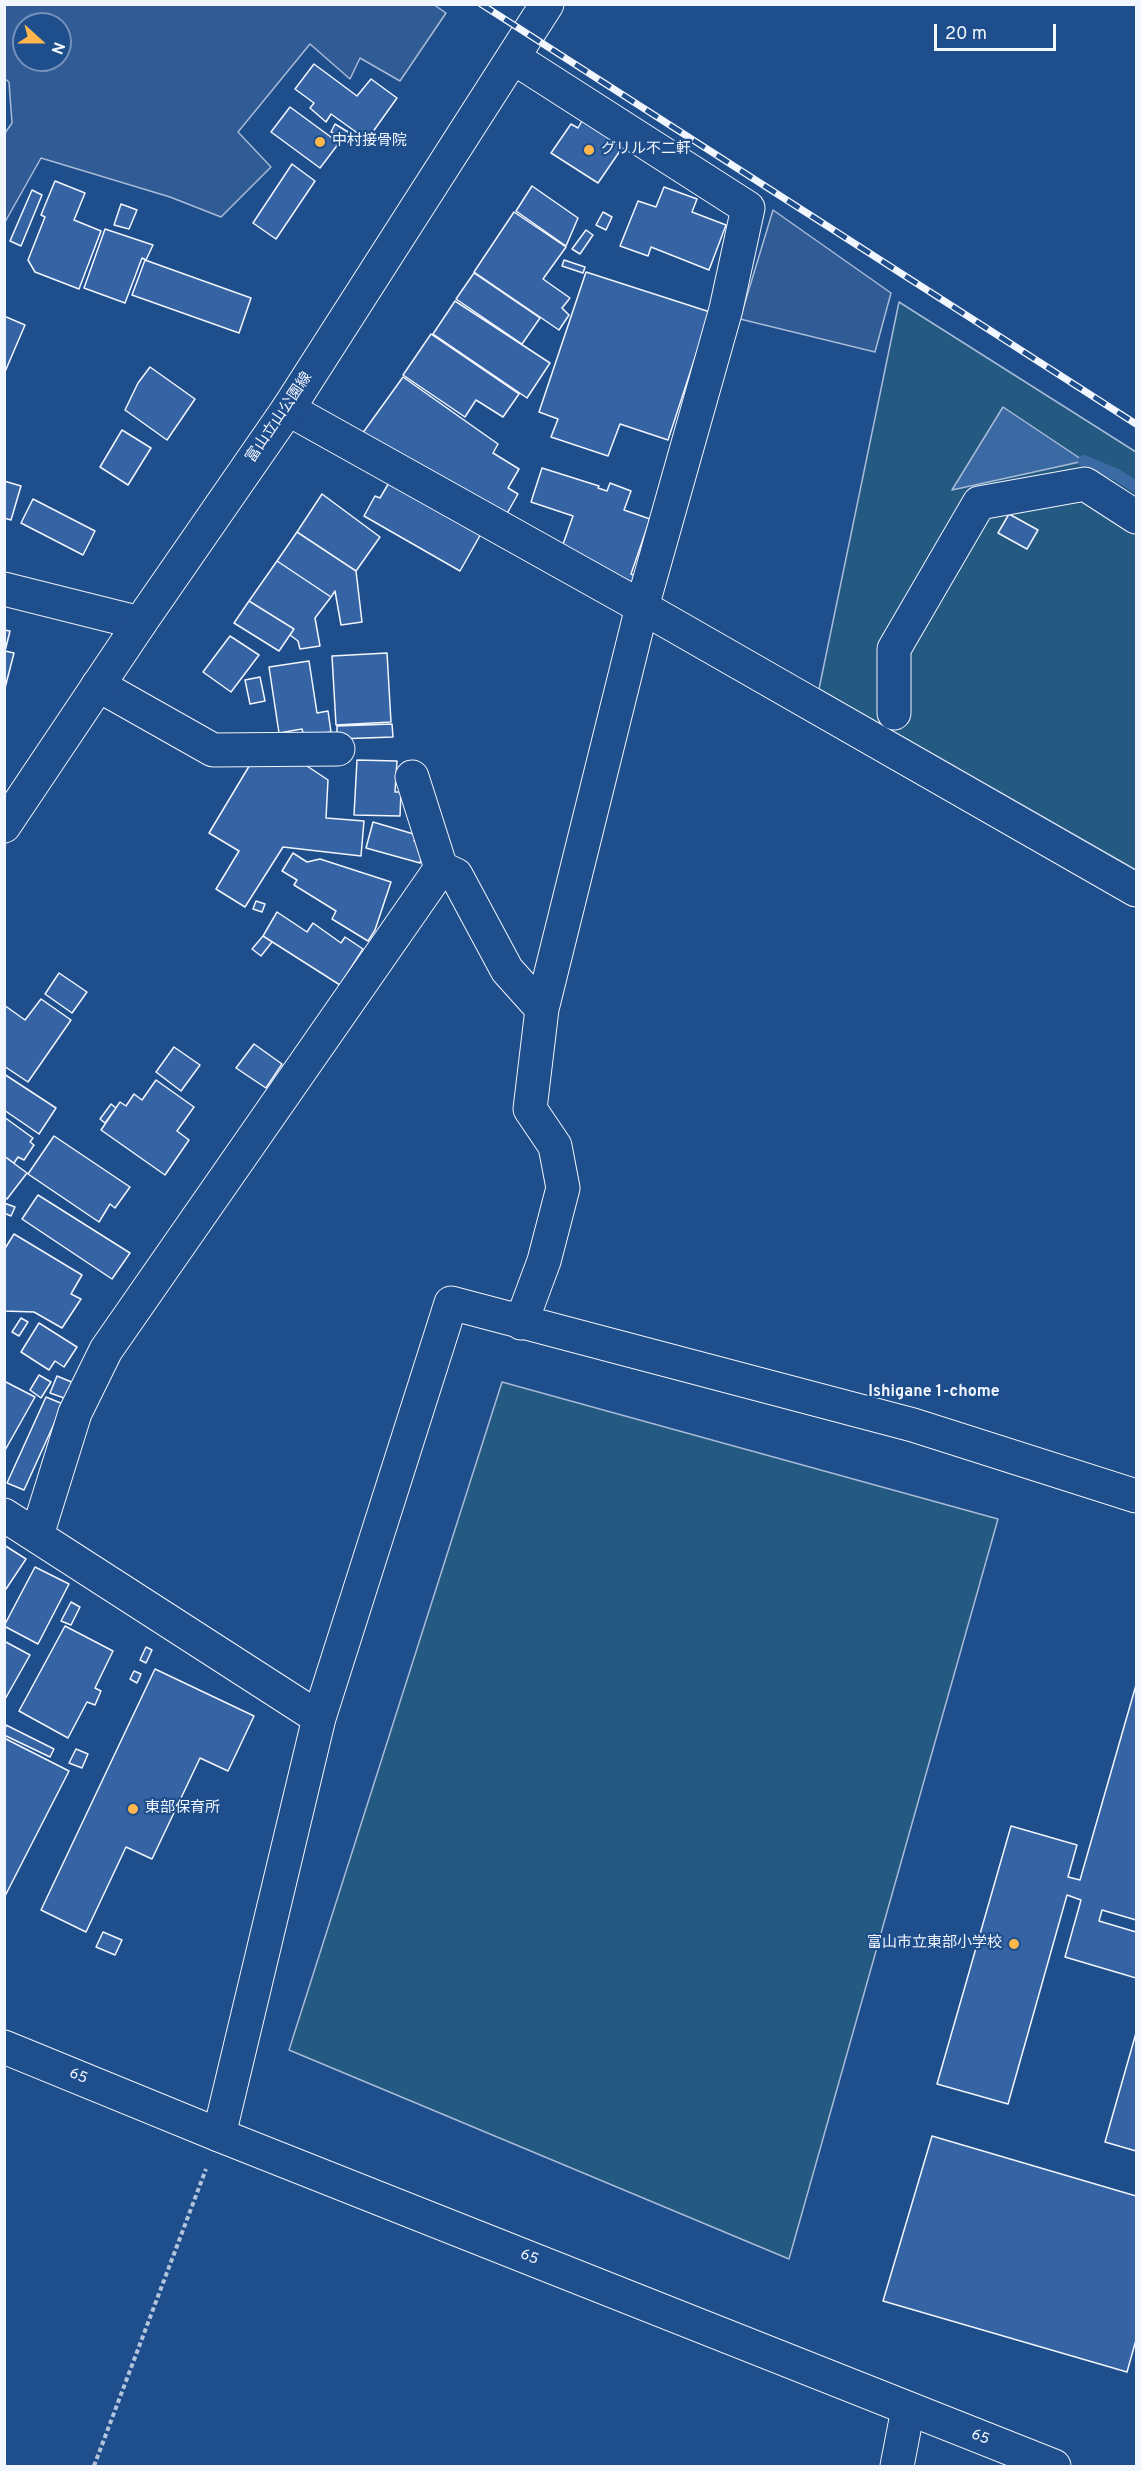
<!DOCTYPE html>
<html>
<head>
<meta charset="utf-8">
<style>
	body { margin:0 }
	#map { position:relative; width:1141px; height:2471px; overflow:hidden; background:#1f4e8c; font-family:Overpass,sans-serif }
	canvas { display:block }
	.frame { position:absolute; inset:0; border:6px solid #f2f6ff; pointer-events:none }
	.north { position:absolute; left:12px; top:12px; width:60px; height:60px; box-sizing:border-box; background:#1f4e8c; border:2px solid #7391ba; border-radius:50%; rotate:111deg; font-size:16px; font-weight:700; line-height:24px; text-align:center; color:#f2f6ff }
	.north::after { content:''; display:block; margin:auto; width:21px; height:27px; background:#ffb74d; clip-path:polygon(50% 0,100% 100%,50% 72%,0 100%) }
	.scale { position:absolute; left:934px; top:24px; width:122px; height:27px; box-sizing:border-box; border:3px solid #f2f6ff; border-top:0; padding-left:8px; font-size:18px; line-height:21px; white-space:nowrap; color:#f2f6ff; -webkit-text-stroke:4px #1f4e8c; paint-order:stroke }
</style>
</head>
<body>
<div id="map">
<canvas width="1141" height="2471"></canvas>
<div class="frame"></div>
<div class="north">N</div>
<div class="scale">20 m</div>
</div>
<script>
const g = document.querySelector('canvas').getContext('2d');
g.lineJoin = 'round';
function fillPath(path, color) { g.fillStyle = color; g.fill(path, 'evenodd'); }
function strokePath(path, color, width, dash) { g.strokeStyle = color; g.lineWidth = width; g.lineCap = dash ? 'butt' : 'round'; g.setLineDash(dash || []); g.stroke(path); }
function write(font, color, halo, rows, align = 'center') {
  g.font = font + ' Overpass,"Noto Sans JP",sans-serif'; g.lineWidth = 4.5; g.setLineDash([]); g.textBaseline = 'middle'; g.strokeStyle = halo; g.fillStyle = color; for (const [text, x, y, turn = 0] of rows) {
    g.save(); g.translate(x, y); g.rotate((+turn || 0) * Math.PI / 180); g.textAlign = isNaN(turn) ? turn : align; if (halo) g.strokeText(text, 0, 0); g.fillText(text, 0, 0); g.restore();
  }
}
const green = new Path2D(`
	M899,302L1136,452V870L819,689Z
	M502,1382L998,1519L789,2259L289,2050Z`);
const parking = new Path2D(`
	M433,4L446,13L400,81L360,58L350,79L310,44L238,132L271,167L221,217L170,197L41,158L5,222V133L12,123L9,82L5,79V5ZM24,24H60V60H24Z
	M773,210L891,293L875,352L740,319Z`);
const water = new Path2D(`
	M1003,407L1084,461L952,490Z`);
const stream = new Path2D(`
	M1084,461L1117,475L1136,487`);
const building = new Path2D(`
	M314,64L357,96L371,79L397,98L367,140L331,114L326,122L310,108L314,103L295,89Z
	M290,107L339,143L320,168L271,132Z
	M583,119L624,145L598,183L551,153L571,124L578,128Z
	M335,124L353,135L348,142L331,132Z
	M292,164L315,181L276,239L253,223Z
	M55,181L85,193L74,220L101,231L79,289L35,272L28,260L45,217L41,215Z
	M532,186L578,218L566,246L516,211Z
	M664,187L697,199L692,212L726,225L709,270L651,247L648,256L620,246L638,201L656,207Z
	M32,190L42,195L21,246L10,241Z
	M121,204L137,210L129,229L114,225Z
	M514,212L566,247L543,279L570,298L562,308L569,315L559,330L474,272Z
	M603,212L612,217L606,230L596,225Z
	M105,229L153,245L146,260L142,258L125,303L84,288Z
	M586,230L593,235L580,254L572,249Z
	M145,260L251,298L239,333L132,295Z
	M564,260L585,267L583,273L562,266Z
	M586,272L710,312L668,440L620,424L608,456L551,437L558,419L539,412Z
	M474,273L540,318L522,344L456,299Z
	M455,301L550,363L527,398L433,334Z
	M4,316L25,325L4,374Z
	M431,334L519,394L503,417L476,400L465,417L403,375Z
	M150,367L195,399L167,440L125,410L138,383Z
	M403,377L498,444L493,453L519,469L508,488L518,494L505,517L362,434Z
	M122,430L151,448L128,485L100,467Z
	M542,468L599,486L598,488L607,491L610,483L631,491L624,510L650,519L631,574L638,577L629,589L561,550L573,516L531,502Z
	M4,481L21,486L11,520L4,518Z
	M390,481L482,532L460,571L364,516L375,496L380,498Z
	M322,494L380,537L356,571L297,532Z
	M33,499L95,531L83,555L21,523Z
	M1009,514L1038,530L1027,549L998,533Z
	M297,532L356,571L362,622L341,625L335,591L331,597L277,561Z
	M277,561L331,597L315,618L320,646L300,649L298,641L290,635L294,629L249,601Z
	M249,601L294,629L279,651L234,623Z
	M4,630L10,631L5,651L14,653L5,688Z
	M230,636L259,655L231,692L203,672Z
	M387,653L391,722L336,725L332,656Z
	M309,661L317,713L328,711L331,732L304,736L302,729L279,733L269,667Z
	M260,677L265,701L250,704L245,680Z
	M392,724L393,737L337,739V726Z
	M254,758H295L328,780L326,818L364,821L361,856L283,847L245,907L216,889L239,851L209,833Z
	M357,760L397,761L395,792H401L400,816L354,815Z
	M373,822L417,835L414,841L425,845L420,863L366,848Z
	M293,853L307,862L320,859L391,882L375,930L368,941L332,919L336,911L294,885L297,880L282,871Z
	M256,901L265,904L262,912L253,909Z
	M277,912L307,932L313,923L341,943L345,937L363,949L340,985L263,936Z
	M263,936L272,942L261,956L252,949Z
	M59,973L87,992L72,1013L45,994Z
	M41,999L71,1020L28,1082L4,1066V1005L25,1020Z
	M254,1044L282,1064L266,1088L236,1068Z
	M174,1047L200,1065L181,1091L156,1072Z
	M4,1074L56,1108L39,1134L4,1110Z
	M156,1080L194,1107L177,1131L189,1140L165,1175L101,1130L120,1102L126,1106L134,1094L142,1100Z
	M111,1104L116,1108L105,1123L100,1119Z
	M4,1117L33,1138L30,1142L34,1145L24,1160L18,1157L14,1163L4,1156Z
	M54,1136L130,1187L115,1208L110,1204L99,1222L28,1174Z
	M4,1156L27,1173L7,1199L4,1197Z
	M38,1195L130,1253L112,1279L22,1219Z
	M4,1203L15,1207L11,1216L4,1213Z
	M14,1234L82,1275L71,1294L81,1299L62,1328L34,1312L4,1311V1250Z
	M21,1318L28,1322L19,1336L12,1332Z
	M39,1323L77,1347L64,1367L55,1361L49,1370L21,1352Z
	M39,1375L51,1382L41,1398L30,1390Z
	M57,1376L74,1383L67,1399L50,1393Z
	M4,1381L35,1397L4,1452Z
	M46,1397L63,1404L24,1490L7,1483Z
	M4,1545L26,1559L4,1592Z
	M35,1567L69,1584L38,1644L4,1626Z
	M71,1602L80,1607L71,1625L61,1621Z
	M65,1626L113,1651L95,1688L101,1691L95,1705L87,1702L68,1738L19,1711Z
	M4,1641L30,1655L4,1701Z
	M146,1647L152,1650L146,1663L140,1660Z
	M155,1669L254,1716L228,1771L200,1758L152,1859L126,1847L86,1932L41,1910Z
	M134,1671L141,1674L137,1683L130,1679Z
	M1136,1685V1920L1102,1910L1099,1921L1136,1932V1978L1065,1957L1081,1900L1067,1895L1008,2104L937,2084L1011,1826L1077,1845L1068,1877L1080,1880Z
	M6,1725L54,1749L50,1757L4,1735Z
	M4,1738L69,1771L4,1898Z
	M76,1749L88,1754L82,1768L69,1763Z
	M103,1932L122,1940L115,1955L96,1947Z
	M1136,2033V2151L1105,2142Z
	M932,2136L1136,2196V2340L1127,2372L883,2301Z`);
const path = new Path2D(`
	M94,2466L206,2169`);
const minor = new Path2D(`
	M514,58L748,208L726,309L642,607L542,1009L530,1109L555,1146L563,1188L544,1261L521,1323
	M288,409L642,607L1136,890
	M4,589L140,623
	M98,685L213,750L338,749
	M894,713V649L979,503L1085,484L1136,517
	M412,777L441,868L456,875L507,970L542,1009
	M4,1515L319,1718
	M37,1535L75,1413L106,1350L441,868
	M219,2135L319,1718L451,1303L913,1425L1136,1496
	M897,2466L908,2409`);
const major = new Path2D(`
	M4,826L140,623L288,409L547,4
	M4,2047L219,2135L1054,2466`);
const rail = new Path2D(`
	M481,4L1136,424`);
const markers = [
	[320,142,6,"#ffb74d"],
	[589,150,6,"#ffb74d"],
	[133,1809,6,"#ffb74d"],
	[1014,1944,6,"#ffb74d"]
];
const poiNames = [
	["中村接骨院",332,142],
	["グリル不二軒",601,150],
	["東部保育所",145,1809],
	["富山市立東部小学校",1002,1944,"right"]
];
const streetNames = [
	["富山立山公園線",280,418,-56],
	["65",78,2077,22],
	["65",529,2258,22],
	["65",980,2438,21]
];
const neighbourhoodNames = [
	["Ishigane 1-chome",934,1393]
];
fillPath(green, '#245a82');
strokePath(green, '#a8bbd7', 1.5);
fillPath(parking, '#305b95');
strokePath(parking, '#a8bbd7', 1.5);
fillPath(water, '#3b69a3');
strokePath(water, '#a8bbd7', 1.5);
strokePath(stream, '#3b69a3', 12);
fillPath(building, '#3563a3');
strokePath(building, '#f2f6ff', 1.5);
strokePath(minor, '#f2f6ff', 35);
strokePath(major, '#f2f6ff', 35);
strokePath(path, '#b3c4dc', 4, [4.5, 3]);
strokePath(minor, '#1f4e8c', 33);
strokePath(major, '#1f4e8c', 33);
strokePath(rail, '#f2f6ff', 7);
strokePath(rail, '#1f4e8c', 4.5, [14]);
for (const [x, y, r, color] of markers) { const dot = new Path2D(); dot.arc(x, y, r, 0, 2 * Math.PI); g.fillStyle = color; g.fill(dot); strokePath(dot, '#1f4e8c', 2); }
write('15px', '#f2f6ff', '#1f4e8c', poiNames, 'left');
write('15px', '#f2f6ff', '#1f4e8c', streetNames);
write('bold 16px', '#f2f6ff', '#1f4e8c', neighbourhoodNames);
</script>
</body>
</html>
